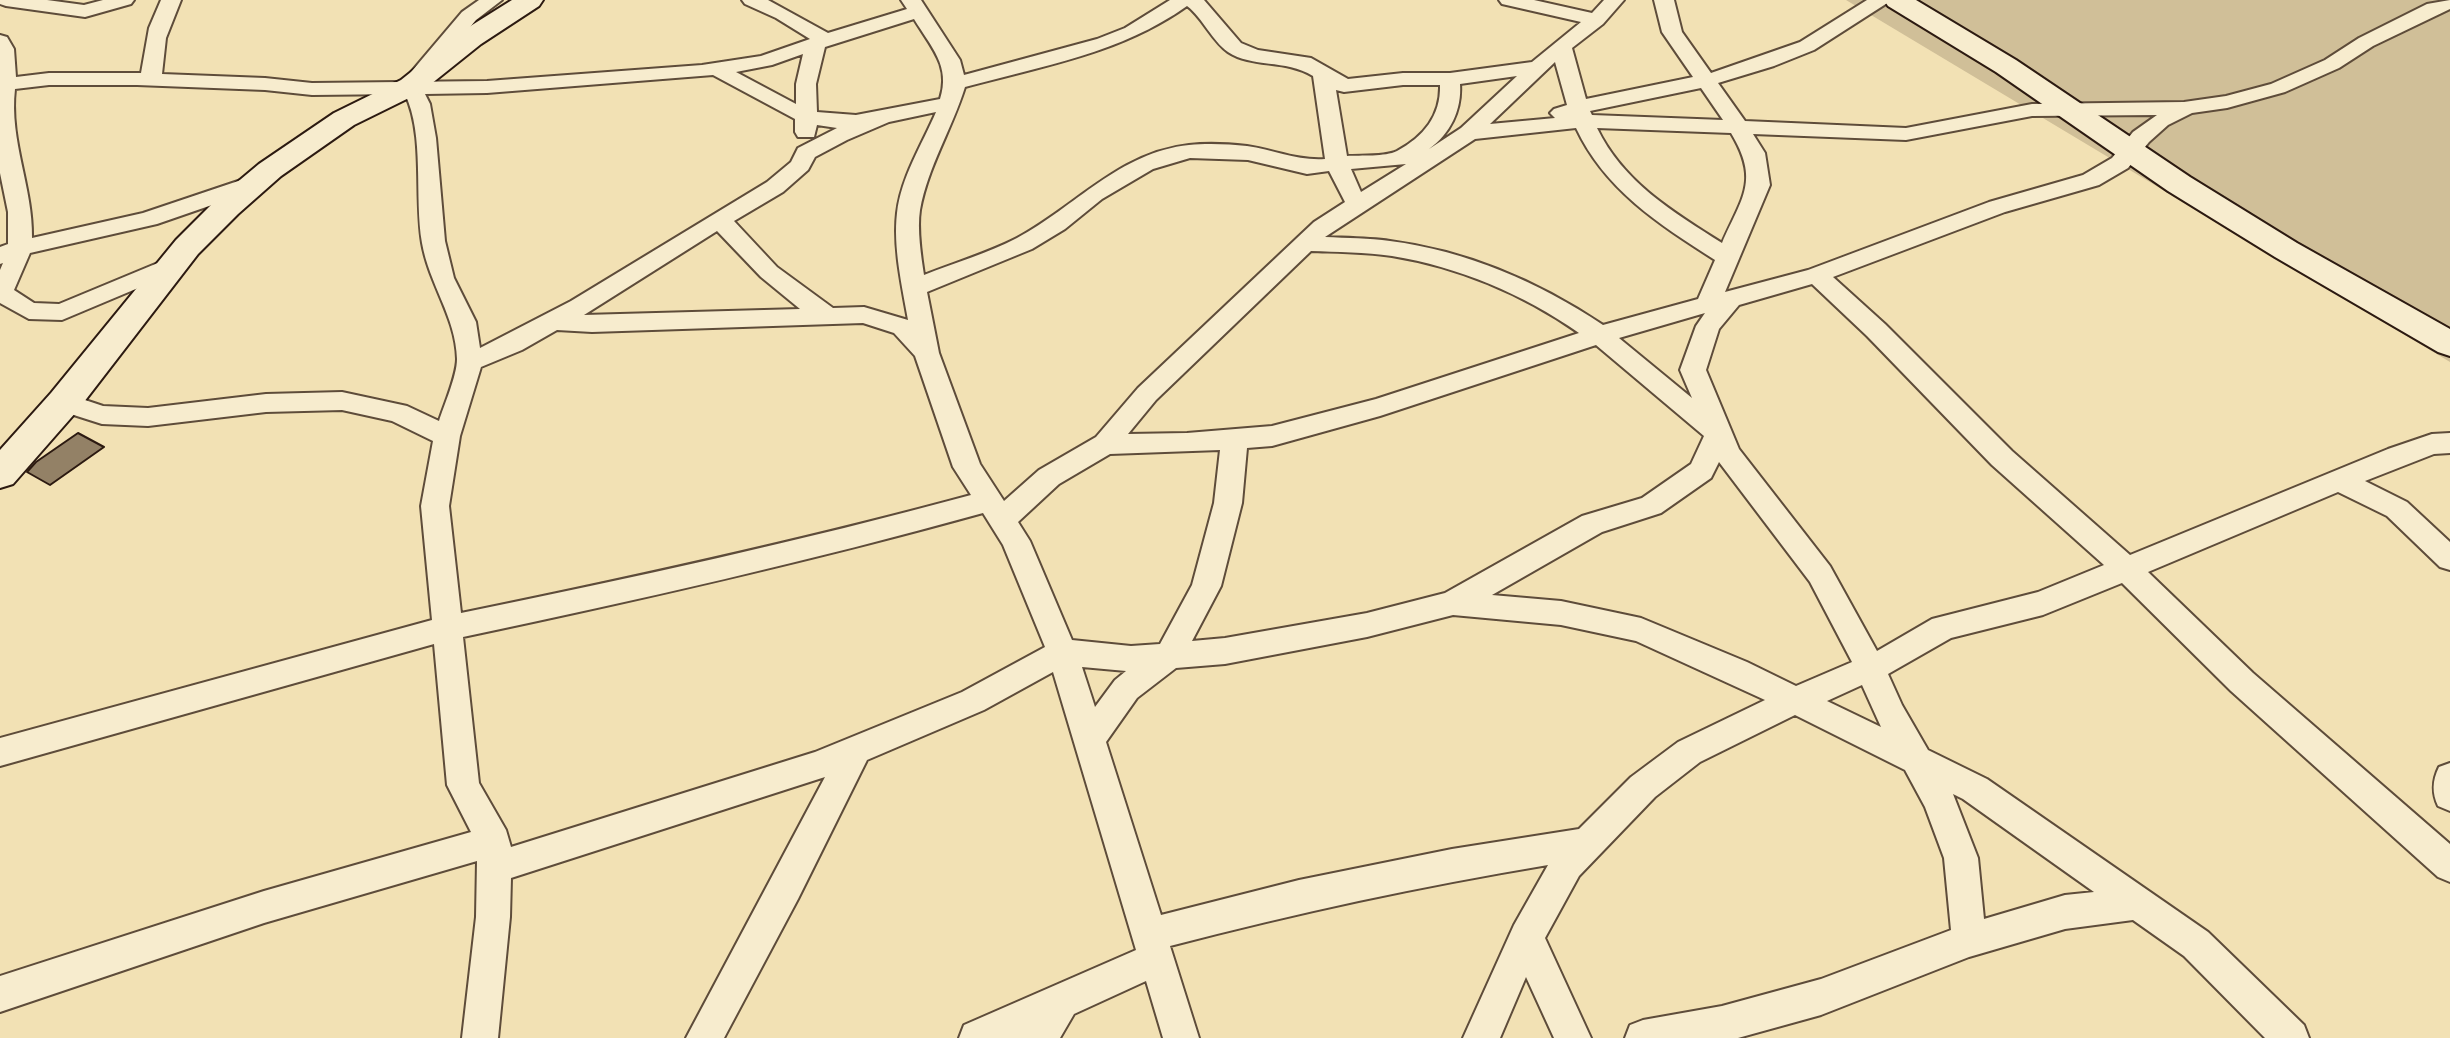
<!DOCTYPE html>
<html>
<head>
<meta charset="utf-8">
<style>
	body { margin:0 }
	canvas { display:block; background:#f2e1b4 }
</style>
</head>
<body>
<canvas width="2450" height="1038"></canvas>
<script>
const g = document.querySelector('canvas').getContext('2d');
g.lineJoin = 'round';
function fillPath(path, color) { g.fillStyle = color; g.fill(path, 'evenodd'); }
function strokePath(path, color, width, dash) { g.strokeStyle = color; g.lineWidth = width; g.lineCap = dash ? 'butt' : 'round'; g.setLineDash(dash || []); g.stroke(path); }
const green = new Path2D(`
	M1846,0H2450V362Z`);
const building = new Path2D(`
	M78,433L104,447L50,485L27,472L36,462Z`);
const street = new Path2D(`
	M0,0H47L84,5L103,0H134L131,4L85,17L6,6L0,4Z
	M161,0H181L166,38L162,74L265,78L312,83L487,81L702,65L761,56L810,39L776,18L745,4L742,0H768L828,33L907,9L901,0H921L960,60L964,75L1097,39L1125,28L1170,0H1204L1241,43L1258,50L1311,58L1348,79L1403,73H1450L1532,62L1581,22L1502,4L1499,0H1534L1592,13L1604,0H1624L1603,24L1572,48L1586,99L1693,77L1662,32L1654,0H1674L1682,32L1711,73L1800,42L1867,0H1892L1814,50L1774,66L1718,83L1745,121L1906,128L2032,104L2184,102L2226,96L2271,84L2325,60L2359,38L2427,4L2450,0V9L2373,46L2339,68L2285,92L2227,108L2192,113L2168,125L2149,142L2128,168L2099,185L2005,212L1833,277L1885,324L2012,451L2130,555L2388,449L2432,434L2450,433V453L2434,454L2365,481L2407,502L2450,542V570L2440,567L2387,516L2338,492L2148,572L2253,673L2450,844V882L2438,877L2231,691L2122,583L2043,615L1951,638L1888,674L1902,705L1928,750L1987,779L2208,932L2304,1025L2309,1038H2265L2184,956L2133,920L2065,929L1969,957L1821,1015L1738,1038H1625L1630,1025L1643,1020L1722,1006L1821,979L1951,930L1944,858L1925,807L1905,770L1795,715L1700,762L1655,797L1579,876L1545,938L1591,1038H1554L1526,977L1500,1038H1463L1514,925L1548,865C1421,886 1296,913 1170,946L1199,1038H1163L1146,981L1074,1014L1060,1038H959L964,1025L1136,950L1053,672L984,710L867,760L798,899L724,1038H686L825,777L511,878L510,917L498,1038H462L476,917L477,861L264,923L0,1012V976L264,891L471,832L447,785L434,644L0,766V738L432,620L421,506L433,441L392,421L342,410L266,412L148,426L102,424L55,409L51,402L55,395L64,393L103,406L148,408L266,394L342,392L407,406L439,421C444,405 457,376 457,359C456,317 429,284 422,243C414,197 425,135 405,94L312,95L265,90L137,85H49L15,89C9,141 33,187 32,238L143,213L256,175L264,177L267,182L264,187L157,224L30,253L14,290L34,303L59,304L165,260L173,257L181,260L185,265L181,270L62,320L29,319L0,303V270L3,263L0,264V247L8,244V212L0,173V35L7,37L14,49L16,77L49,73H141L149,28ZM1187,6C1203,18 1212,41 1228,52C1252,68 1285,59 1313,76L1325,159C1298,161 1274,150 1247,146C1229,144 1207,143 1189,145C1120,152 1075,207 1017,238C988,253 954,263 924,275C921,256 917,229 920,210C928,166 952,129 965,87C1043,66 1121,53 1187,6ZM914,19C931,47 951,66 940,99L856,115L817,112L816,84L825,47ZM803,54L796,84V104L736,72L772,65ZM1555,62L1567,105L1554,109L1550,113L1555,118L1490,124ZM713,75L795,119V132L798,137H814L817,125L837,128L798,148L791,162L767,182L571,301L480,348L476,322L454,278L445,241L436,138L430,104L425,94L487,93ZM1517,76L1461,128L1429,149C1450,134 1462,110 1460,84ZM1403,85H1440C1441,116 1423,137 1397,151C1385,157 1361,155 1347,156L1336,90L1344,92ZM1701,88L1723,120L1592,115L1590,111ZM936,112C922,145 901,177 897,213C893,247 902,286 908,320L864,307L833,308L777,267L734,221L783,192L808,170L815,157L847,140L889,122ZM2157,115L2133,132L2112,158L2083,175L1989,202L1808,270L1725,292L1770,185L1765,153L1753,134L1906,140L2032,116ZM1576,128C1605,190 1659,224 1715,260L1698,299L1603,325C1539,282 1467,251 1390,241C1369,238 1347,238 1325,237L1475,139ZM1597,128L1731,133C1760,181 1742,197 1722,243C1673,212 1623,182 1597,128ZM1190,158L1248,160L1307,174L1329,171L1345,202L1314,222L1297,238L1138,388L1096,437L1039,470L1004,501L980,464L939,353L927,292L1032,249L1065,229L1102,199L1153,169ZM1406,164L1361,192L1351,169ZM717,231L761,277L800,309L584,315ZM1311,251C1337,252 1365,252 1392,256C1459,267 1523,294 1579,333L1376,399L1272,426L1187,433L1128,434L1156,400ZM1812,284L1867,336L1992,465L2104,565L2038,592L1932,619L1877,651L1830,566L1739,449L1706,370L1719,329L1739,305ZM1705,313L1696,326L1680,370L1692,398L1619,338ZM863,323L894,333L915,356L953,467L971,495C802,541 632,578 461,613L449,506L460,436L481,367L522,350L557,330L592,332ZM1596,345L1704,436L1691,464L1642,498L1582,516L1445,593L1367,613L1225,638L1192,641L1221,586L1242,503L1247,448L1272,446L1380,416ZM1220,450L1214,503L1192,585L1160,644L1131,646L1072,640L1030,541L1018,522L1059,484L1110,454ZM1719,462L1810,582L1852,662L1796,686L1747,662L1641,618L1561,601L1492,595L1602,532L1661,513L1711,478ZM983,513L1003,545L1045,647L962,692L815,752L511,847L506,830L479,783L463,637C638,600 811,561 983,513ZM1453,615L1561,625L1636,641L1765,700L1678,742L1631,777L1579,829L1452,849L1299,880L1161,915L1106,742L1137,698L1176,668L1225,664L1367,637ZM1082,667L1126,671L1115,680L1095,707ZM1862,685L1881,727L1827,701ZM1953,794L1963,799L2094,892L2065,895L1984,919L1978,858Z
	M479,0H502L476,20L426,79H412L409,75L412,71L462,12Z
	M2450,763V811L2438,806C2432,793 2432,781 2439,767Z`);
const secondary = new Path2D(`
	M512,0H543L539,6L481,44L421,92L354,125L281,176L238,214L198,254L77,411L13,484L0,488V450L51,393L176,240L216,200L259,164L334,113L401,80L461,32Z
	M1884,0H1916L2016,60L2190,177L2297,243L2450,329V356L2438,352L2275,257L2168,191L1996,72L1888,6Z`);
fillPath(green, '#d0bf98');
fillPath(building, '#938166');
strokePath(building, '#2c1a11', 2);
strokePath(street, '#5e4c3a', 4);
strokePath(secondary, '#2c1a11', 4);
fillPath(street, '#f7ecce');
fillPath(secondary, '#f7ecce');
</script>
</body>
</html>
